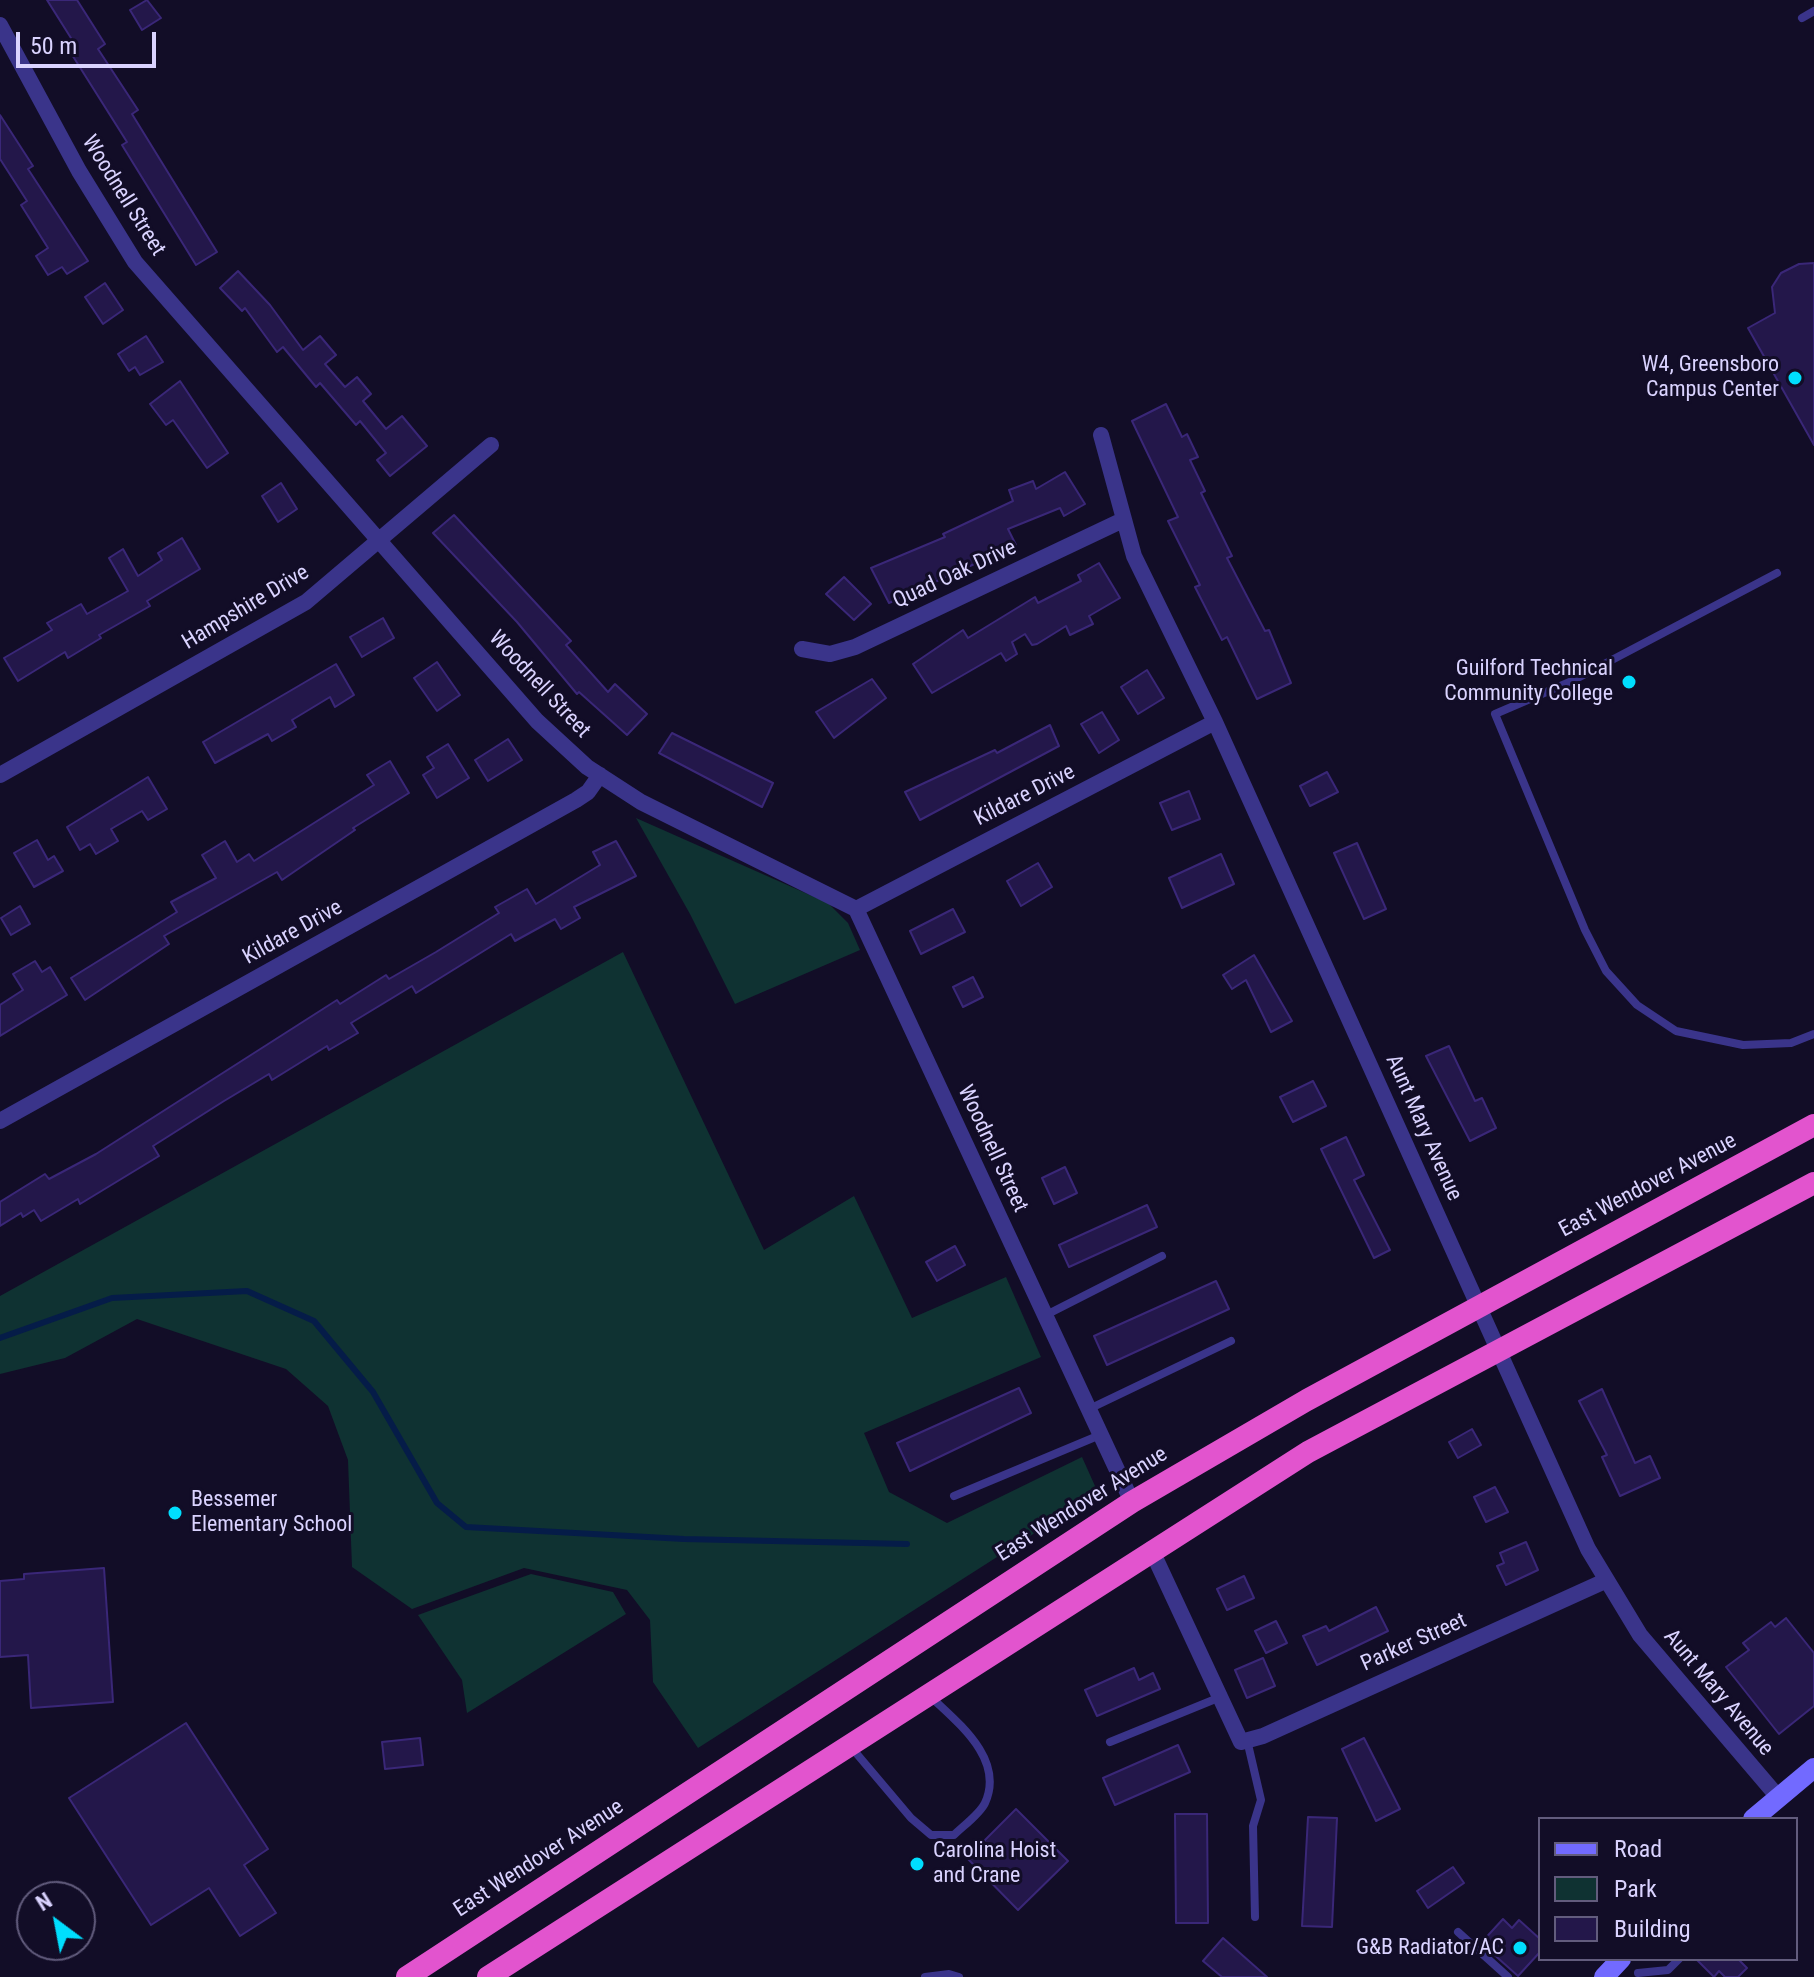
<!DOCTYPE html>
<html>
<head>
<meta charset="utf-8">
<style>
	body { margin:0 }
	#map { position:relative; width:1814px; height:1977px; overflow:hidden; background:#120d27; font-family:"Roboto Condensed",sans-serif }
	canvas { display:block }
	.legend { position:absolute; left:1538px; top:1817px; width:260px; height:144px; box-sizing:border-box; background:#120d27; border:2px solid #625c7d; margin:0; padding:10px 14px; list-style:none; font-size:24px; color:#dad3ff }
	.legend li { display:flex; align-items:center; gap:16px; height:40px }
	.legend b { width:40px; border:2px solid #625c7d }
	.north { position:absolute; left:16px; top:1881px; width:80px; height:80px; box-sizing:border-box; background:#120d27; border:2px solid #625c7d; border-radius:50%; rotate:328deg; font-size:22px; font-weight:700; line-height:32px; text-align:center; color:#dad3ff }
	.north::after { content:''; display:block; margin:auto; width:28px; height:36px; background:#00defe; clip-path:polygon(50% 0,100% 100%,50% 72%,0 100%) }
	.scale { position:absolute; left:16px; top:32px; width:140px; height:36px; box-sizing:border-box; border:4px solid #dad3ff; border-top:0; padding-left:10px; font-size:24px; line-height:28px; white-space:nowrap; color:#dad3ff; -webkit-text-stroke:6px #120d27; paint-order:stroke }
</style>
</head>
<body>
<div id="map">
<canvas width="1814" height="1977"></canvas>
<ul class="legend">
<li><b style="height:10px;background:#726aff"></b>Road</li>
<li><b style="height:22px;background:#0f3232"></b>Park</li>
<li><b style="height:22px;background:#23174a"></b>Building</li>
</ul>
<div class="north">N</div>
<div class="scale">50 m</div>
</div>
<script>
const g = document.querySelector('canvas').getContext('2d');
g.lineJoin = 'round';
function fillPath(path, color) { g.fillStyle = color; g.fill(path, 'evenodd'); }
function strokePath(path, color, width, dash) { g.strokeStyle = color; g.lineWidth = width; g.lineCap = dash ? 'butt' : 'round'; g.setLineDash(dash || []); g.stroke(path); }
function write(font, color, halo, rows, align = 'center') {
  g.font = font + ' "Roboto Condensed",sans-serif'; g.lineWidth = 6; g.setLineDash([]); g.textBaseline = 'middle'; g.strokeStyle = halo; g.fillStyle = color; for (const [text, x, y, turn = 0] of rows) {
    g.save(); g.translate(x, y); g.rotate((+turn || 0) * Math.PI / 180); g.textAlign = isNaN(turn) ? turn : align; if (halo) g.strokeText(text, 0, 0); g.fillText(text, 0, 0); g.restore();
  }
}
const green = new Path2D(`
	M636,818L828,903L848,923L860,950L735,1004L690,914Z
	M623,952L764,1250L854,1196L912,1318L1006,1277L1041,1357L864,1433L889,1492L947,1523L1082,1457L1095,1486L1091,1497L698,1748L653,1682L650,1620L627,1590L524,1568L412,1609L352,1567L348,1460L328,1406L286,1369L137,1319L65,1358L0,1374V1296Z
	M531,1574L613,1592L626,1614L467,1713L462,1680L418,1615Z`);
const stream = new Path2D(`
	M0,1338L112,1298L247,1291L314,1321L373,1392L437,1503L466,1527L684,1539L907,1544`);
const building = new Path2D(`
	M47,0H77L105,44L98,49L138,110L132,114L217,252L196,265L122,145L127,142L69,50L76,46Z
	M147,0L161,18L142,30L130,10Z
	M0,115L33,166L28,169L88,261L67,274L62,267L48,275L36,256L48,248L21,205L27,201L0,159Z
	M1814,263V445L1748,328L1775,313L1772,287L1781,273L1799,264Z
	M238,271L270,305L303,350L320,336L336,355L325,364L345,387L357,377L371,394L363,401L386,429L402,416L427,446L390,476L377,460L386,453L360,421L356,425L320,383L316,387L283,347L277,352L245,308L242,311L220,288Z
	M105,283L123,310L103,324L85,297Z
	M146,336L163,362L140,375L135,367L129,371L118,354Z
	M180,381L228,453L207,468L173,420L166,425L150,404Z
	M1166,404L1182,437L1187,434L1198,457L1190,460L1205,491L1201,493L1232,556L1227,558L1265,631L1269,630L1291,683L1257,699L1227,637L1222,640L1195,587L1200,585L1168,521L1178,517L1132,421Z
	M1065,472L1085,504L1064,516L1060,508L1008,529L1016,545L889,603L871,568L945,537L943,534L1013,501L1009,490L1033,481L1036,489Z
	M281,483L297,509L278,522L262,496Z
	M454,515L571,641L566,645L608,692L615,684L647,714L627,735L579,692L577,694L517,622L433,533Z
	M182,538L200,569L147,601L150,606L99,635L101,638L68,658L65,652L18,681L4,658L52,630L47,623L81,604L87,614L128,591L109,558L123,549L138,576L162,560L158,553Z
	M1099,563L1120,598L1089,616L1093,624L1070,635L1066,626L1037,644L1032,645L1025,634L1012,642L1017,654L1006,661L1001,653L932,693L913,664L963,630L968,638L1035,597L1038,603L1081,581L1078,575Z
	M844,577L871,604L854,620L826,594Z
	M383,618L394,638L362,657L350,637Z
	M437,662L460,695L437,711L414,678Z
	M336,664L354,695L335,707L330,697L292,720L296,727L272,741L268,734L215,763L203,742Z
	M1147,670L1164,698L1138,714L1121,687Z
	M872,679L886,698L834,738L816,712Z
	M1102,712L1119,740L1099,753L1081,724Z
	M1050,725L1059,746L920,820L905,792L995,750L997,753Z
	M672,733L773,783L762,807L659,753Z
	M508,739L522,760L488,781L475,760Z
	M448,744L469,778L437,798L423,775L434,768L427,757Z
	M390,761L409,793L353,828L355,830L282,880L277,872L164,936L169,944L85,1000L71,978L177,912L171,902L216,878L202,855L225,841L237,862L249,854L254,861L374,785L367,775Z
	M1327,772L1338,792L1310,806L1300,786Z
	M148,777L167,809L148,820L142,811L111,829L118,841L96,854L90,844L80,850L67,827Z
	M1189,791L1200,819L1172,830L1160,803Z
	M37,840L48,860L54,856L63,871L34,887L14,853Z
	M616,841L636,876L574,907L580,918L561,929L555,919L515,941L511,934L416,993L412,986L351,1023L358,1033L329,1050L327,1046L272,1080L269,1074L224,1101L153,1146L159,1156L80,1204L78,1199L41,1221L34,1210L23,1217L21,1213L0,1226V1202L45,1174L49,1179L96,1154L337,1000L340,1004L386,975L389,979L436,952L499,913L495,907L527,889L536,904L600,865L593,852Z
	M1357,843L1386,909L1364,919L1334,853Z
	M1221,854L1234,884L1182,908L1169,878Z
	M1038,863L1052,887L1021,906L1007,881Z
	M20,906L30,924L11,935L1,918Z
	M953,909L965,932L921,954L910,931Z
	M1254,955L1292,1021L1271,1032L1246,980L1232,989L1223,975Z
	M35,961L42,972L50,967L67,995L0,1036V1005L23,990L13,974Z
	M973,977L983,997L963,1007L953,987Z
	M1449,1046L1475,1101L1482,1098L1496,1128L1470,1141L1426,1056Z
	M1313,1081L1326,1106L1293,1122L1280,1097Z
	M1346,1137L1364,1175L1354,1180L1390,1250L1374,1258L1321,1149Z
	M1065,1167L1077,1193L1054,1204L1042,1178Z
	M1147,1205L1157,1227L1069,1267L1059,1245Z
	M955,1246L965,1265L937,1281L926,1262Z
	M1216,1281L1229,1309L1107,1365L1094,1336Z
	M1019,1388L1031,1413L910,1471L897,1443Z
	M1602,1389L1635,1463L1650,1456L1660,1478L1620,1496L1602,1457L1607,1455L1579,1401Z
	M1472,1429L1481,1445L1458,1458L1449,1442Z
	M1495,1487L1508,1512L1486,1522L1474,1497Z
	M1526,1542L1538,1570L1506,1585L1497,1566L1504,1563L1500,1553Z
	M104,1568L113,1702L31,1708L28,1655L0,1657V1581L24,1579V1574Z
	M1244,1576L1254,1598L1227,1610L1217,1589Z
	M1376,1607L1388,1631L1317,1665L1303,1636L1326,1626L1329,1631Z
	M1786,1618L1814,1653V1706L1779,1734L1726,1667L1749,1650L1743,1643L1771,1622L1775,1627Z
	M1276,1621L1287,1643L1266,1653L1255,1631Z
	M1263,1658L1275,1686L1247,1698L1235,1670Z
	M1134,1668L1139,1680L1153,1673L1160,1689L1097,1716L1085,1690Z
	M186,1723L268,1849L244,1865L276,1913L240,1936L209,1888L151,1925L69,1798Z
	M420,1738L423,1765L385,1769L382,1742Z
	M1364,1738L1400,1809L1376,1821L1342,1749Z
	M1178,1745L1190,1772L1115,1805L1103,1778Z
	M1016,1809L1068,1861L1018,1910L967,1858Z
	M1175,1814H1207L1208,1923H1176Z
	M1308,1817L1337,1818L1332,1927L1302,1926Z
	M1453,1867L1464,1883L1428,1908L1417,1891Z
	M1503,1919L1512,1928L1519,1920L1540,1939V1952L1518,1976L1481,1943Z
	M1223,1938L1267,1977H1222L1203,1961Z
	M1696,1959H1738L1747,1968L1738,1977H1725L1719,1971L1714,1977Z`);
const service = new Path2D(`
	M1802,18L1814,11
	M1777,573L1572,681L1495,714L1585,930L1606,971L1637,1005L1676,1031L1743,1045L1791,1043L1814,1034
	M1046,1315L1162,1256
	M1089,1409L1231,1341
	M954,1496L1100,1435
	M1247,1740L1261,1800L1253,1826L1255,1917
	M1110,1742L1218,1698
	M851,1747L911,1818L931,1835H954C963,1826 980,1814 985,1803C1005,1759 958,1723 931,1697
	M1458,1932L1508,1977
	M1638,1973L1668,1970L1679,1959
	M925,1977L949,1974L959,1977`);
const minor = new Path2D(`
	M0,25L79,171L135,262L537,721L587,767L641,802L856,909L1132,1502
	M1101,435L1134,556L1215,722L1588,1549L1640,1635L1778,1797
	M802,649L830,654L855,647L1123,520
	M0,775L306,602L491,445
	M856,909L1215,722
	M0,1121L576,800L588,792L600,775
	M1151,1549L1241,1742L1263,1736L1605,1581`);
const secondary = new Path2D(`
	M1753,1819L1814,1768
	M1604,1977L1621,1959`);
const trunk = new Path2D(`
	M407,1977L1132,1502L1307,1400L1814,1125
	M488,1977L1308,1452L1814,1183`);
const markers = [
	[1795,378,8,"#00defe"],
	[1629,682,8,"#00defe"],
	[175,1513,8,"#00defe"],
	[917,1864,8,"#00defe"],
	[1520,1948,8,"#00defe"]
];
const streetNames = [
	["Woodnell Street",123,196,58],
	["Quad Oak Drive",955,575,-25],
	["Hampshire Drive",246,608,-31],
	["Woodnell Street",539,685,47],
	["Kildare Drive",1025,796,-27],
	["Kildare Drive",293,933,-29],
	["Aunt Mary Avenue",1423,1128,66],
	["Woodnell Street",992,1149,65],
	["East Wendover Avenue",1648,1186,-28],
	["East Wendover Avenue",1082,1505,-32],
	["Parker Street",1414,1643,-24],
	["Aunt Mary Avenue",1718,1693,50],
	["East Wendover Avenue",539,1859,-33]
];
const poiNames = [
	["W4, Greensboro",1779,365],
	["Campus Center",1779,390],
	["Guilford Technical",1613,669],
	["Community College",1613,694],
	["Bessemer",191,1500,"left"],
	["Elementary School",191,1525,"left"],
	["Carolina Hoist",933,1851,"left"],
	["and Crane",933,1876,"left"],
	["G&B Radiator/AC",1504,1948]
];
fillPath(green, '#0f3232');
strokePath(stream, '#051c48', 6);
fillPath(building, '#23174a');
strokePath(building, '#3a2778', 2);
strokePath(service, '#3a348a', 8);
strokePath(minor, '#3a348a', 16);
strokePath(secondary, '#726aff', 20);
strokePath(trunk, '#e254ce', 22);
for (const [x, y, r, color] of markers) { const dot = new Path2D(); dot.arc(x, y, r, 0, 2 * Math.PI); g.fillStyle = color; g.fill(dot); strokePath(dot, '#120d27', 3); }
write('22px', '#dad3ff', '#120d27', streetNames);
write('22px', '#dad3ff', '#120d27', poiNames, 'right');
</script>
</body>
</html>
